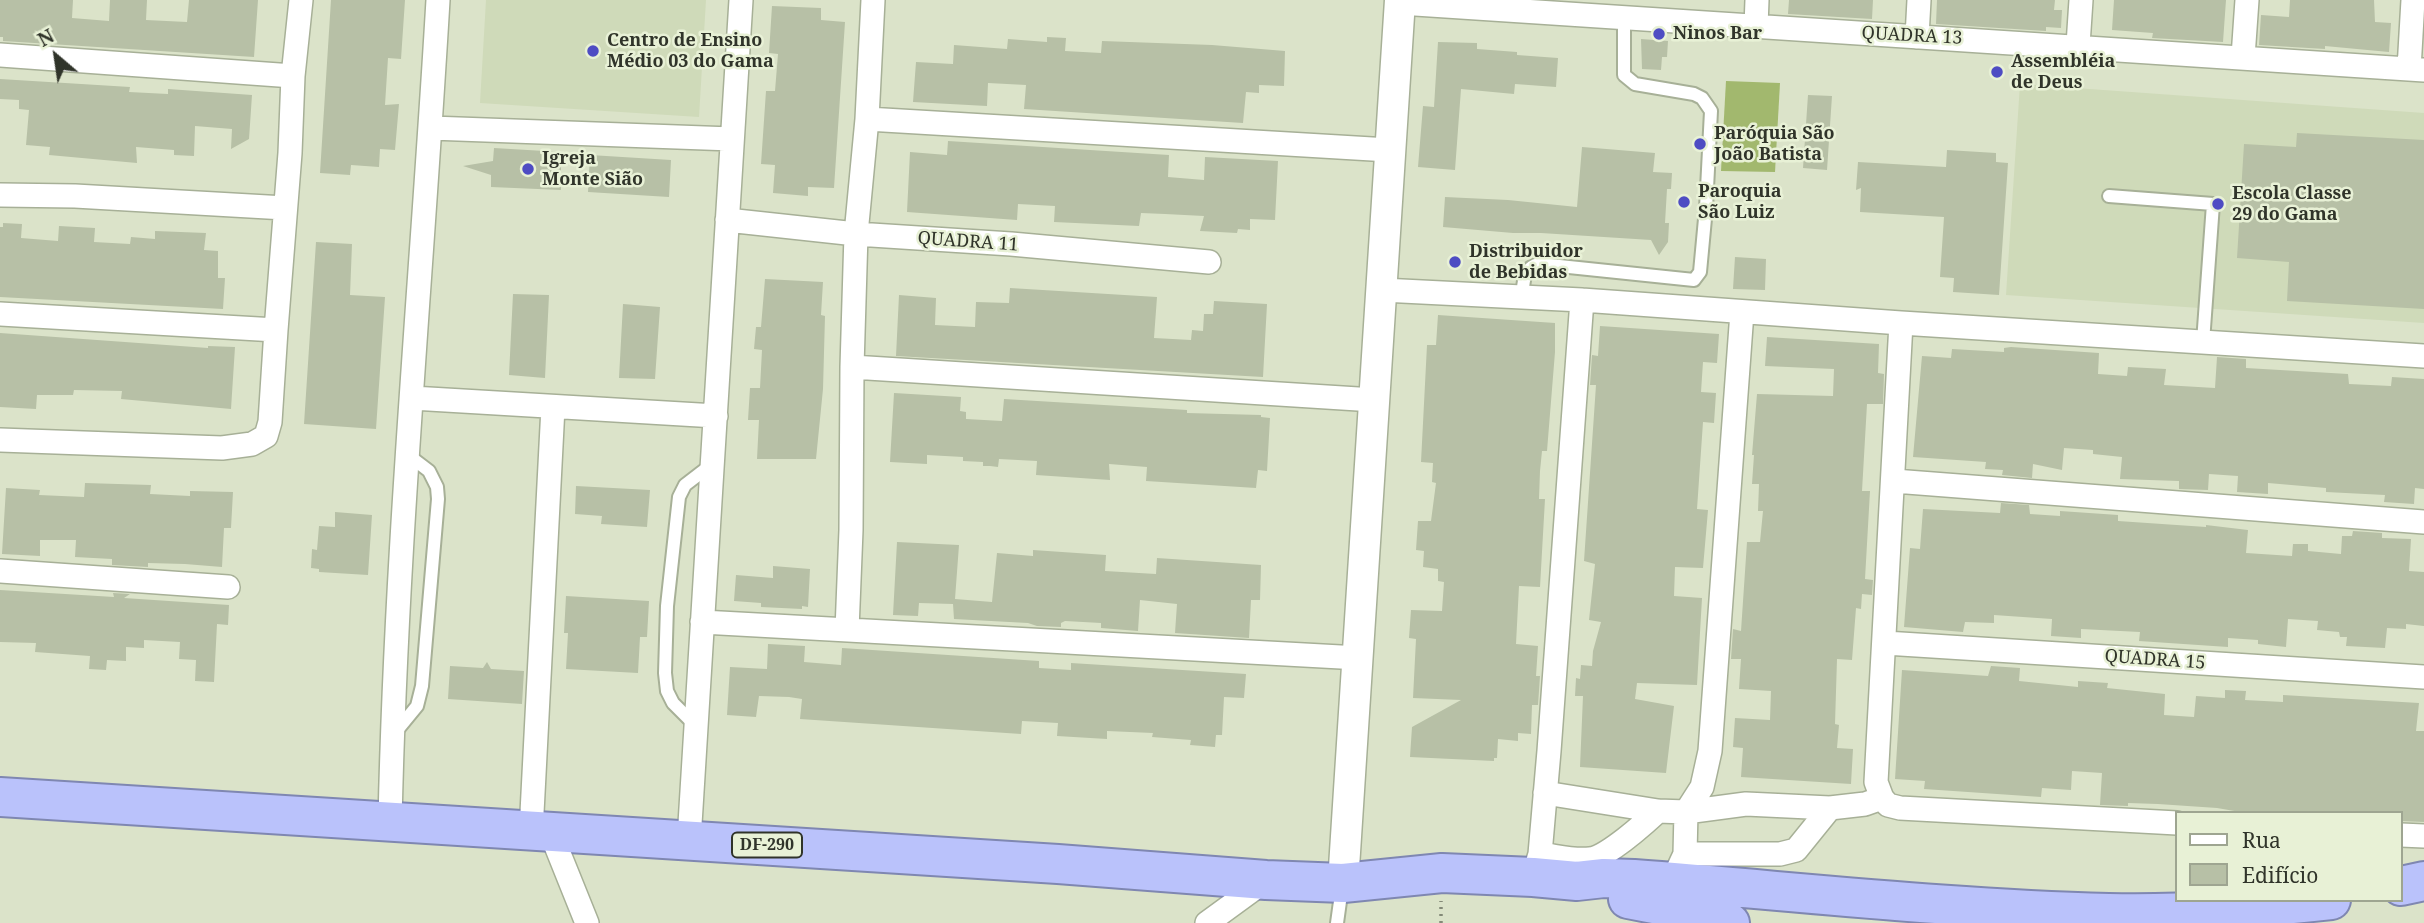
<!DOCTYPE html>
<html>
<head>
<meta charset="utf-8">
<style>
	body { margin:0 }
	#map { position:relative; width:2424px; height:923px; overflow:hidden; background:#dbe3c9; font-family:"Noto Serif",serif }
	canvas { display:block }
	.legend { position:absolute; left:2175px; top:811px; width:228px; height:91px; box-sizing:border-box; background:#e8f1d6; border:2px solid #9ea591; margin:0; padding:9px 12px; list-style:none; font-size:21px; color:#30342a }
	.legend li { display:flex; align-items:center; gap:14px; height:35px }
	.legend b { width:35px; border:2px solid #9ea591 }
	.north { position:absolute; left:21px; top:21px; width:70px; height:70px; -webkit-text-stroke:5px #e8f1d6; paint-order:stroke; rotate:331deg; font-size:19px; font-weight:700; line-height:28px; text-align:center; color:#30342a }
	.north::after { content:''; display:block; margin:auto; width:24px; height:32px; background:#30342a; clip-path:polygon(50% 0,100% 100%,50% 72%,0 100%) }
</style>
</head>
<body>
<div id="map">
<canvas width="2424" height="923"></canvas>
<ul class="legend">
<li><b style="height:9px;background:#fff"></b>Rua</li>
<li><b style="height:19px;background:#b7c0a6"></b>Edifício</li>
</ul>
<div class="north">N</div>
</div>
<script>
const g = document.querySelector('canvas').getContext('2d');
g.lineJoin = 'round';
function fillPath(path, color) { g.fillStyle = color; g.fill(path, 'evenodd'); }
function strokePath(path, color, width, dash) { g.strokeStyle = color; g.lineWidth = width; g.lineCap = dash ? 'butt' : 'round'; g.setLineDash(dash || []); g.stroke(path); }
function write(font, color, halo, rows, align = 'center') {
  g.font = font + ' "Noto Serif",serif'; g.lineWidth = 5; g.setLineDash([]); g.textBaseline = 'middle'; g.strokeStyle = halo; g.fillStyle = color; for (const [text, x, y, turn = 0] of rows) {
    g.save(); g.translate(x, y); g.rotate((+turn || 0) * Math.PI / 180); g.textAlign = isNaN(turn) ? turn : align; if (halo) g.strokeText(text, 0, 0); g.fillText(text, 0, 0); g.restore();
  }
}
const built = new Path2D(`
	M486,0H706L699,117L480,103Z
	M2020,84L2424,113V323L2006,295Z`);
const green = new Path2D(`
	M1726,81L1780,83L1775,172L1721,171Z`);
const building = new Path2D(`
	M0,0H73L72,18L109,21L110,0H147L146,20L187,22L189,0H258L254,57L3,41V37H0Z
	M331,0H405L401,59L388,58L385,105L399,104L395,150L380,149L379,167L351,165L350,175L320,173Z
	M1789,0H1873L1872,19L1788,14Z
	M1937,0H2055L2054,10H2062L2061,28L2046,27V31L1936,24Z
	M2114,0H2226L2223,42L2152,38L2153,33L2112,30Z
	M2290,0H2374L2375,22L2391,23L2389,52L2325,46V49L2259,45L2261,15L2289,17Z
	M772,6L821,8V20L845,22L834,188L808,187V196L773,193L775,165L761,164L766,91H775L778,54L769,53Z
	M1047,37L1066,38L1065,51L1101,53L1102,41L1212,45L1285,51L1284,86L1259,85V93L1246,92L1243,123L1024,109L1026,85L988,83L987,106L913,102L916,62L953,64L954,45L1007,49L1008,39L1047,42Z
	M1641,39L1668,41L1667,57H1662L1661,70L1642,69Z
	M1438,42L1477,43V49L1517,52V55L1558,58L1556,87L1515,84L1514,94L1461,89L1455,170L1418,167L1423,106L1434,107Z
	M0,79L130,87L129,92L168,94V89L252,95L249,139L231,149L232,129L195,126L194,156L174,155V150L136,147L137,163L49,155L50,147L26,145L29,110L19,109V100L0,99Z
	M1808,95L1832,96L1827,170L1803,168Z
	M2297,133L2424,140V309L2287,301L2289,262L2237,258L2244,144L2296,147Z
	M948,141L1169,155L1168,177L1204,180L1205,157L1278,161L1275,220L1250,219V230L1238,229L1237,233L1200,231L1204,216L1165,214L1141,213L1139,226L1054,222L1055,206L1018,204L1017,220L907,212L910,152L947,155Z
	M1582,147L1655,153L1653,172L1672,173L1671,189H1667L1665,223H1669L1668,242L1659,255L1651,240L1541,233H1513L1443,227L1445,197L1508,200L1577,207Z
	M494,148L561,152V190L491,187V175L463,166L493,161Z
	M1947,150L1996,153V162L2008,163L1999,295L1953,292L1954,278L1940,277L1944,217L1860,212L1861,188L1856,190L1858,162L1946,167Z
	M590,155L671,160L669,197L588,192Z
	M3,223L22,224L21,238L58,241L59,226L95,228L94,242L130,244L131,237L155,239V231L206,233L204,250L218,251V278H225L223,309L0,297V227H3Z
	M316,242L352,244L350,295L385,297L376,429L304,424Z
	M1735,257L1766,259L1765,290L1733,289Z
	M765,279L823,282L821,315L825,316L823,389L816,459H757L759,420H748L750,388H760L762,350L754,349L756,327H761Z
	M1010,288L1157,297L1154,338L1191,340L1192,330L1203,331L1204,314H1213L1214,301L1267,304L1263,377L896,356L899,295L936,298L935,325L975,327L976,302L1009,303Z
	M513,294L549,295L545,378L509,375Z
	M623,304L660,307L655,379L619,378Z
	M1438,315L1555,323V352L1547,451H1542L1540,471L1539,499H1545L1540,587L1519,586L1516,644L1538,646L1536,676H1540L1538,705H1532L1531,734L1518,733V741L1498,739L1497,758H1494V761L1410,757L1412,727L1461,700L1413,698L1416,639L1409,638L1411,610L1442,611L1444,582L1438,581V569L1423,567L1424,551L1416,550L1418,521H1431L1436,483L1432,482L1433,463L1421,462L1427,345H1436Z
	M1600,326L1719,334L1717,363L1703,362L1701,392L1716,393L1714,423L1703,422L1697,509L1708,510L1703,568L1675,567L1674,596L1702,598L1697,685L1637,683L1635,699L1674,706L1666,773L1580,767L1583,696H1575L1576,678L1580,679L1581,665L1592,666L1593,651L1601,622L1589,620L1595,564L1584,561L1596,385H1590L1592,355L1598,356Z
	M0,333L208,348V346L235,347L231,409L121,399L122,391L74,390L73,395H37L36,409L0,407Z
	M1767,337L1879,344L1878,373L1884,374L1883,404H1867L1862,491H1870L1865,579L1873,580L1872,595L1862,594L1861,609L1856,608L1852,660L1837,659L1835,724L1839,725L1837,748L1853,749L1851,784L1741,777L1743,748L1733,747L1735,718L1770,720L1771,691L1739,689L1741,659H1731L1733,629L1741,631L1747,542H1760L1763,511H1758L1759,484H1752L1754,455H1752L1757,394L1833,396L1834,369L1765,366Z
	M2011,347L2099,353L2098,374L2127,376L2128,367L2166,369L2164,385L2215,388L2217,357L2246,359V368L2348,374L2349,384L2391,386L2392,377L2424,379V489L2415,488L2414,504L2384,502L2385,495L2326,492V488L2268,483V494L2237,492L2238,476L2209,474L2208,490L2179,489V481L2120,479L2122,457L2093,454V450L2064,448L2062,470L2033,464L2032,478L2002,475L2003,470L1985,469L1986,462L1913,457L1922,356L1951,358L1952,349L2004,352V348Z
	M894,393L961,397L960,411L966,412V419L1002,421L1004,399L1187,410V413L1261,415V417L1270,418L1267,471L1258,470L1256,488L1146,481L1147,467L1109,464L1110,480L1036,475L1037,461L999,459L998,467L990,466H983V462L963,461V457L927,455V464L890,462Z
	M85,483L151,485L150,494L190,496V491L233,492L231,528H224L222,567L185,564L148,563V567L112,565V559L75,557L76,540H40V556L2,554L6,488L40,490L39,495L84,497Z
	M576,486L650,490L647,527L601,524L602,516L575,514Z
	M2001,503L2029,505L2030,514L2060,516V511L2118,515V521L2206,527V525L2248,530L2246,553L2292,556L2293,544H2308V551L2341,554L2342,536H2352L2353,531L2382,533V538L2411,539L2409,571L2424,572V626L2406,624V629L2387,628L2385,648L2346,646L2347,637H2340L2339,632L2317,630L2318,621L2288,619L2286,647L2258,644V640L2228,638V647L2139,641L2140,632L2081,629V638L2051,636L2052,619L1994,615V623L1965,622L1963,632L1904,627L1910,548L1920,549L1923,509L2000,513Z
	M335,512L372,515L368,575L319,572V569L311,568L312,549L317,550L319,526L335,527Z
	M897,542L959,545L955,599L992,602L997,553L1033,556V550L1106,555L1105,571L1156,574L1157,558L1261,565L1260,600H1251L1249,638L1175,633L1177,604L1140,600L1138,631L1101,628V623L1065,621L1061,623V627L1037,626L1028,623L954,619L953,604L919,603L918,616L893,615Z
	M773,566L810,569L808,607L802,606V609L761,607V603L734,601L736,575L773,578Z
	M0,590L114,597L113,593L130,594L124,598L229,605L228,625L217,624L214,682L195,681L196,660L179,659L180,642L144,640V648L126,647V661L107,660L106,670L89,669L90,656L35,652L36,643L0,642Z
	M566,596L649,601L647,637H640L638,673L566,669L568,633H564Z
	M768,644L805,646L804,662L841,665L842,648L1039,661V668L1071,670V663L1246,674L1244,698L1224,697L1222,735H1216L1215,747L1190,745L1191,740L1152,737L1153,733L1107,731V739L1057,736L1058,723L1022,721L1021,734L800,719L802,699L789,697L759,696L756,717L727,715L730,667L767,669Z
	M487,662L491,669L524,671L522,704L448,699L450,666L483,668Z
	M1991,666L2020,668L2019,681L2078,687V681L2108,683L2107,688L2165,694L2164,715L2194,717L2196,696L2225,698V690L2246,691L2245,700L2283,702V695L2419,703L2416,731H2424V822L2401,821V813H2246L2217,808L2158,804L2128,803V806L2100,805L2102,773L2072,771L2071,790L2042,788L2041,797L1924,789L1925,781L1895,779L1902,670L1988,676Z`);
const path = new Path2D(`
	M1441,923V901`);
const service = new Path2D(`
	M2109,196L2213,204L2203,342
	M1522,298C1524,282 1522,267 1540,264L1694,280L1700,272L1706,208L1711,111L1702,98L1694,94L1635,84L1624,75V18
	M695,725L673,703L667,691L665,673L667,606L679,497L685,485L711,465
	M394,734L417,706L422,686L438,499L437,487L429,471L408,455
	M1337,923L1342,887`);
const minor = new Path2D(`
	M1400,3L2424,70
	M1756,26L1757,0
	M1917,37L1919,0
	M2078,45L2081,0
	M0,55L293,76L301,0
	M2243,57L2247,0
	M2409,69L2413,0
	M867,119L1389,150
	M431,128L732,139
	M0,195L75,196L285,208
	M727,220L856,234L1011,244L1209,262
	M1382,290L1582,300L1901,323L2424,356
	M0,314L276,330L290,153L293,76
	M1901,323L1876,782L1882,798L1888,805L1900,808L2177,823
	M852,367L1374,400
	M412,398L716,416
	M0,440L222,448L252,444L266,436L270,422L276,330
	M1894,481L2424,522
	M0,571L228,587
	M702,622L1359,658
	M847,630L851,530L852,367L856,234L867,119L873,0
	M1885,643L2424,677
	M1545,793L1658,811L1686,812L1746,804L1830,808L1865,804L1882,798
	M390,821C396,547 422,274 438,0
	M531,832L553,407
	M539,833L554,841L587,923
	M2401,835L2424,836
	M689,840L741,0
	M1540,854C1556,856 1573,861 1590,859C1607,857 1645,823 1658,811
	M1685,854H1780L1796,850L1830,808
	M1533,877L1540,854L1549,751L1582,300
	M1672,882L1685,854L1686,812L1702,787L1710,751L1742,312
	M1207,923L1266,880`);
const tertiary = new Path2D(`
	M1343,883L1400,0`);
const trunk = new Path2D(`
	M0,797L1058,864L1266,880L1343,883L1442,873L1533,877L1577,881L1604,878L1634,879C1792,891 1950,909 2109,913C2184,915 2258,908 2331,900
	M2401,886L2424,881
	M1628,899L1695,912L1730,923`);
const markers = [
	[1659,34,7,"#4e4cc3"],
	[593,51,7,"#4e4cc3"],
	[1997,72,7,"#4e4cc3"],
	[1700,144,7,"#4e4cc3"],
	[528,169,7,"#4e4cc3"],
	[1684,202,7,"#4e4cc3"],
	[2218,204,7,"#4e4cc3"],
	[1455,262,7,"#4e4cc3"]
];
const shields = [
	[767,845,70]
];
const shieldNames = [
	["DF-290",767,845]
];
const poiNames = [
	["Ninos Bar",1673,34],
	["Centro de Ensino",607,41],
	["Médio 03 do Gama",607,62],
	["Assembléia",2011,62],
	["de Deus",2011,83],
	["Paróquia São",1714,134],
	["João Batista",1714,155],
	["Igreja",542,159],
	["Monte Sião",542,180],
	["Paroquia",1698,192],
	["São Luiz",1698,213],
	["Escola Classe",2232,194],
	["29 do Gama",2232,215],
	["Distribuidor",1469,252],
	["de Bebidas",1469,273]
];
const streetNames = [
	["QUADRA 13",1912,36,3],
	["QUADRA 11",968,242,4],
	["QUADRA 15",2155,660,4]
];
fillPath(built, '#cfdab9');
fillPath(green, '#a2b86e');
fillPath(building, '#b7c0a6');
strokePath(service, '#a7b097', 16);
strokePath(minor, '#a7b097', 26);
strokePath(tertiary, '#a7b097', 33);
strokePath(trunk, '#7f87b1', 42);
strokePath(path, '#838977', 3.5, [2, 5]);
strokePath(service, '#fff', 12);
strokePath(minor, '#fff', 23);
strokePath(tertiary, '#fff', 30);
strokePath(trunk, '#bac2fb', 38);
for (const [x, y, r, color] of markers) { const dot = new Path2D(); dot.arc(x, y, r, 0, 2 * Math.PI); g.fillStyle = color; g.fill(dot); strokePath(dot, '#e8f1d6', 2.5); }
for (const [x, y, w] of shields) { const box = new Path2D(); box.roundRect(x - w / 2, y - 12.5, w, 25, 5); g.fillStyle = '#e8f1d6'; g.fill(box); strokePath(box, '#30342a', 2); }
write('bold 16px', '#30342a', null, shieldNames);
write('bold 18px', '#30342a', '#e8f1d6', poiNames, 'left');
write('18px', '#30342a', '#e8f1d6', streetNames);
</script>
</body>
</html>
